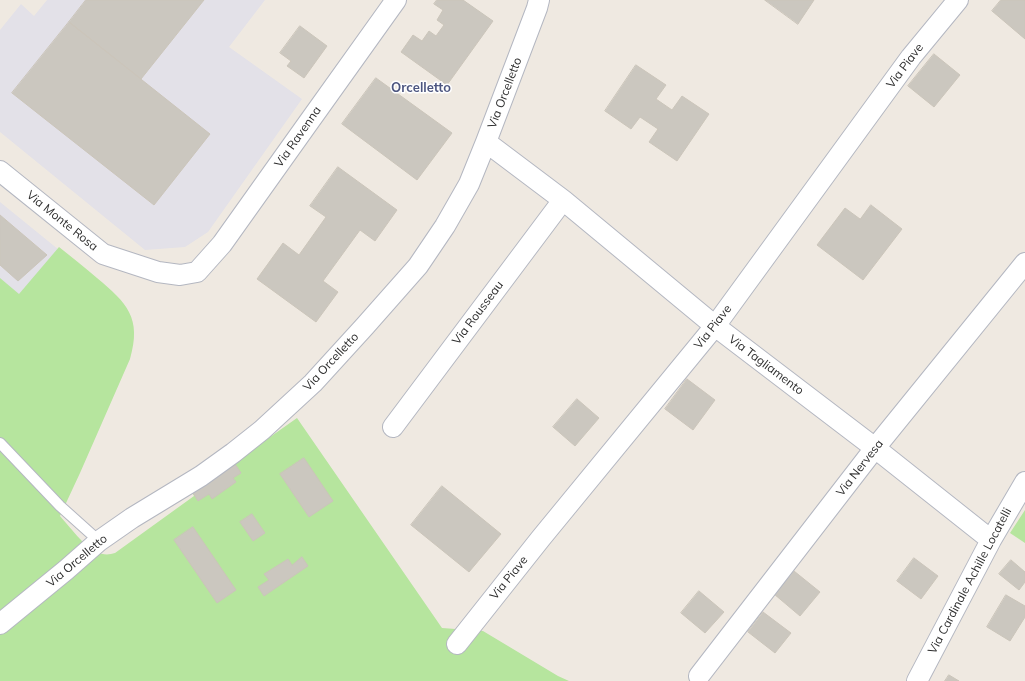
<!DOCTYPE html>
<html>
<head>
<meta charset="utf-8">
<style>
	body { margin:0 }
	canvas { display:block; background:#efe9e1 }
</style>
</head>
<body>
<canvas width="1025" height="681"></canvas>
<script>
const g = document.querySelector('canvas').getContext('2d');
g.lineJoin = 'round';
function fillPath(path, color) { g.fillStyle = color; g.fill(path, 'evenodd'); }
function strokePath(path, color, width, dash) { g.strokeStyle = color; g.lineWidth = width; g.lineCap = dash ? 'butt' : 'round'; g.setLineDash(dash || []); g.stroke(path); }
function write(font, color, halo, rows, align = 'center') {
  g.font = font + ' Mulish,sans-serif'; g.lineWidth = 3; g.setLineDash([]); g.textBaseline = 'middle'; g.strokeStyle = halo; g.fillStyle = color; for (const [text, x, y, turn = 0] of rows) {
    g.save(); g.translate(x, y); g.rotate((+turn || 0) * Math.PI / 180); g.textAlign = isNaN(turn) ? turn : align; if (halo) g.strokeText(text, 0, 0); g.fillText(text, 0, 0); g.restore();
  }
}
const industrial = new Path2D(`
	M47,0H265L229,47L302,99L208,232L185,247L145,250L0,132V30L21,4L34,16Z
	M0,202L64,254L0,319Z`);
const green = new Path2D(`
	M59,247C72,257 85,268 97,278C127,303 142,318 130,359L80,473L60,516C67,524 87,549 96,552C103,555 109,555 115,553L194,496L192,492L297,418L442,628L483,631L558,676L569,681H0V278L19,294Z
	M1025,510V543L1010,533Z`);
const building = new Path2D(`
	M86,0H204L141,79L69,22Z
	M437,0H463L493,21L447,85L401,52L413,35L422,41L429,31L436,36L444,25L437,20L443,10L434,4Z
	M765,0H814L798,24Z
	M1001,0H1025V39L992,11Z
	M69,22L210,134L154,205L12,93Z
	M300,26L327,46L304,78L287,66L291,61L280,53Z
	M934,54L960,75L934,107L908,86Z
	M636,65L666,85L656,99L672,110L682,96L709,114L677,161L649,142L658,129L640,117L631,129L605,111Z
	M376,78L452,133L417,180L342,124Z
	M338,167L397,210L375,241L360,230L323,281L338,292L316,322L257,279L283,243L299,255L326,217L310,206Z
	M871,205L902,229L863,280L817,245L845,208L860,219Z
	M0,215L47,255L18,281L0,265Z
	M687,379L715,400L693,430L665,409Z
	M577,399L599,418L575,446L553,427Z
	M304,458L333,501L309,517L280,474Z
	M235,464L241,473L233,478L236,482L212,499L209,494L198,501L193,493Z
	M442,486L501,534L469,572L411,525Z
	M252,514L265,533L253,541L240,522Z
	M193,527L236,590L217,603L174,540Z
	M302,557L308,566L264,596L258,587L269,580L264,574L288,559L292,565Z
	M914,558L938,576L921,599L897,581Z
	M1011,560L1025,572V582L1019,590L999,574Z
	M794,571L820,592L800,616L774,594Z
	M699,591L724,612L705,633L681,613Z
	M1006,595L1025,606V617L1010,641L987,627Z
	M763,612L791,633L775,653L748,632Z
	M949,675L959,681H945Z`);
const lane = new Path2D(`
	M0,443L60,506L99,541`);
const street = new Path2D(`
	M486,142L563,200L715,326L875,448L991,540
	M0,171L103,254L158,272L180,275L197,272L222,244L306,126L396,0
	M393,427L563,200
	M0,624L66,570L99,541L132,518L201,476L233,453L262,430L313,383L365,326L418,266L445,226L469,184L486,142L537,8L539,0
	M457,644L541,538L715,326L911,57L958,0
	M699,676L875,448L1025,263
	M917,681L991,540L1025,482`);
const streetNames = [
	["Via Piave",905,66,-53],
	["Via Orcelletto",505,93,-69],
	["Via Ravenna",298,137,-55],
	["Via Monte Rosa",62,221,39],
	["Via Rousseau",478,313,-53],
	["Via Piave",713,327,-52],
	["Via Orcelletto",331,362,-47],
	["Via Tagliamento",766,365,37],
	["Via Nervesa",860,468,-52],
	["Via Orcelletto",77,561,-40],
	["Via Piave",509,578,-51],
	["Via Cardinale Achille Locatelli",970,581,-62]
];
const neighbourhoodNames = [
	["Orcelletto",421,88]
];
fillPath(industrial, '#e3e1e8');
fillPath(green, '#b6e59e');
fillPath(building, '#cbc7bf');
strokePath(building, '#cbc5ba', 1);
strokePath(lane, '#b4b7c1', 12);
strokePath(street, '#b4b7c1', 22);
strokePath(lane, '#fff', 10);
strokePath(street, '#fff', 20);
write('12px', '#2e2e2e', '#fff', streetNames);
write('bold 13px', '#4d5680', '#fff', neighbourhoodNames);
</script>
</body>
</html>
